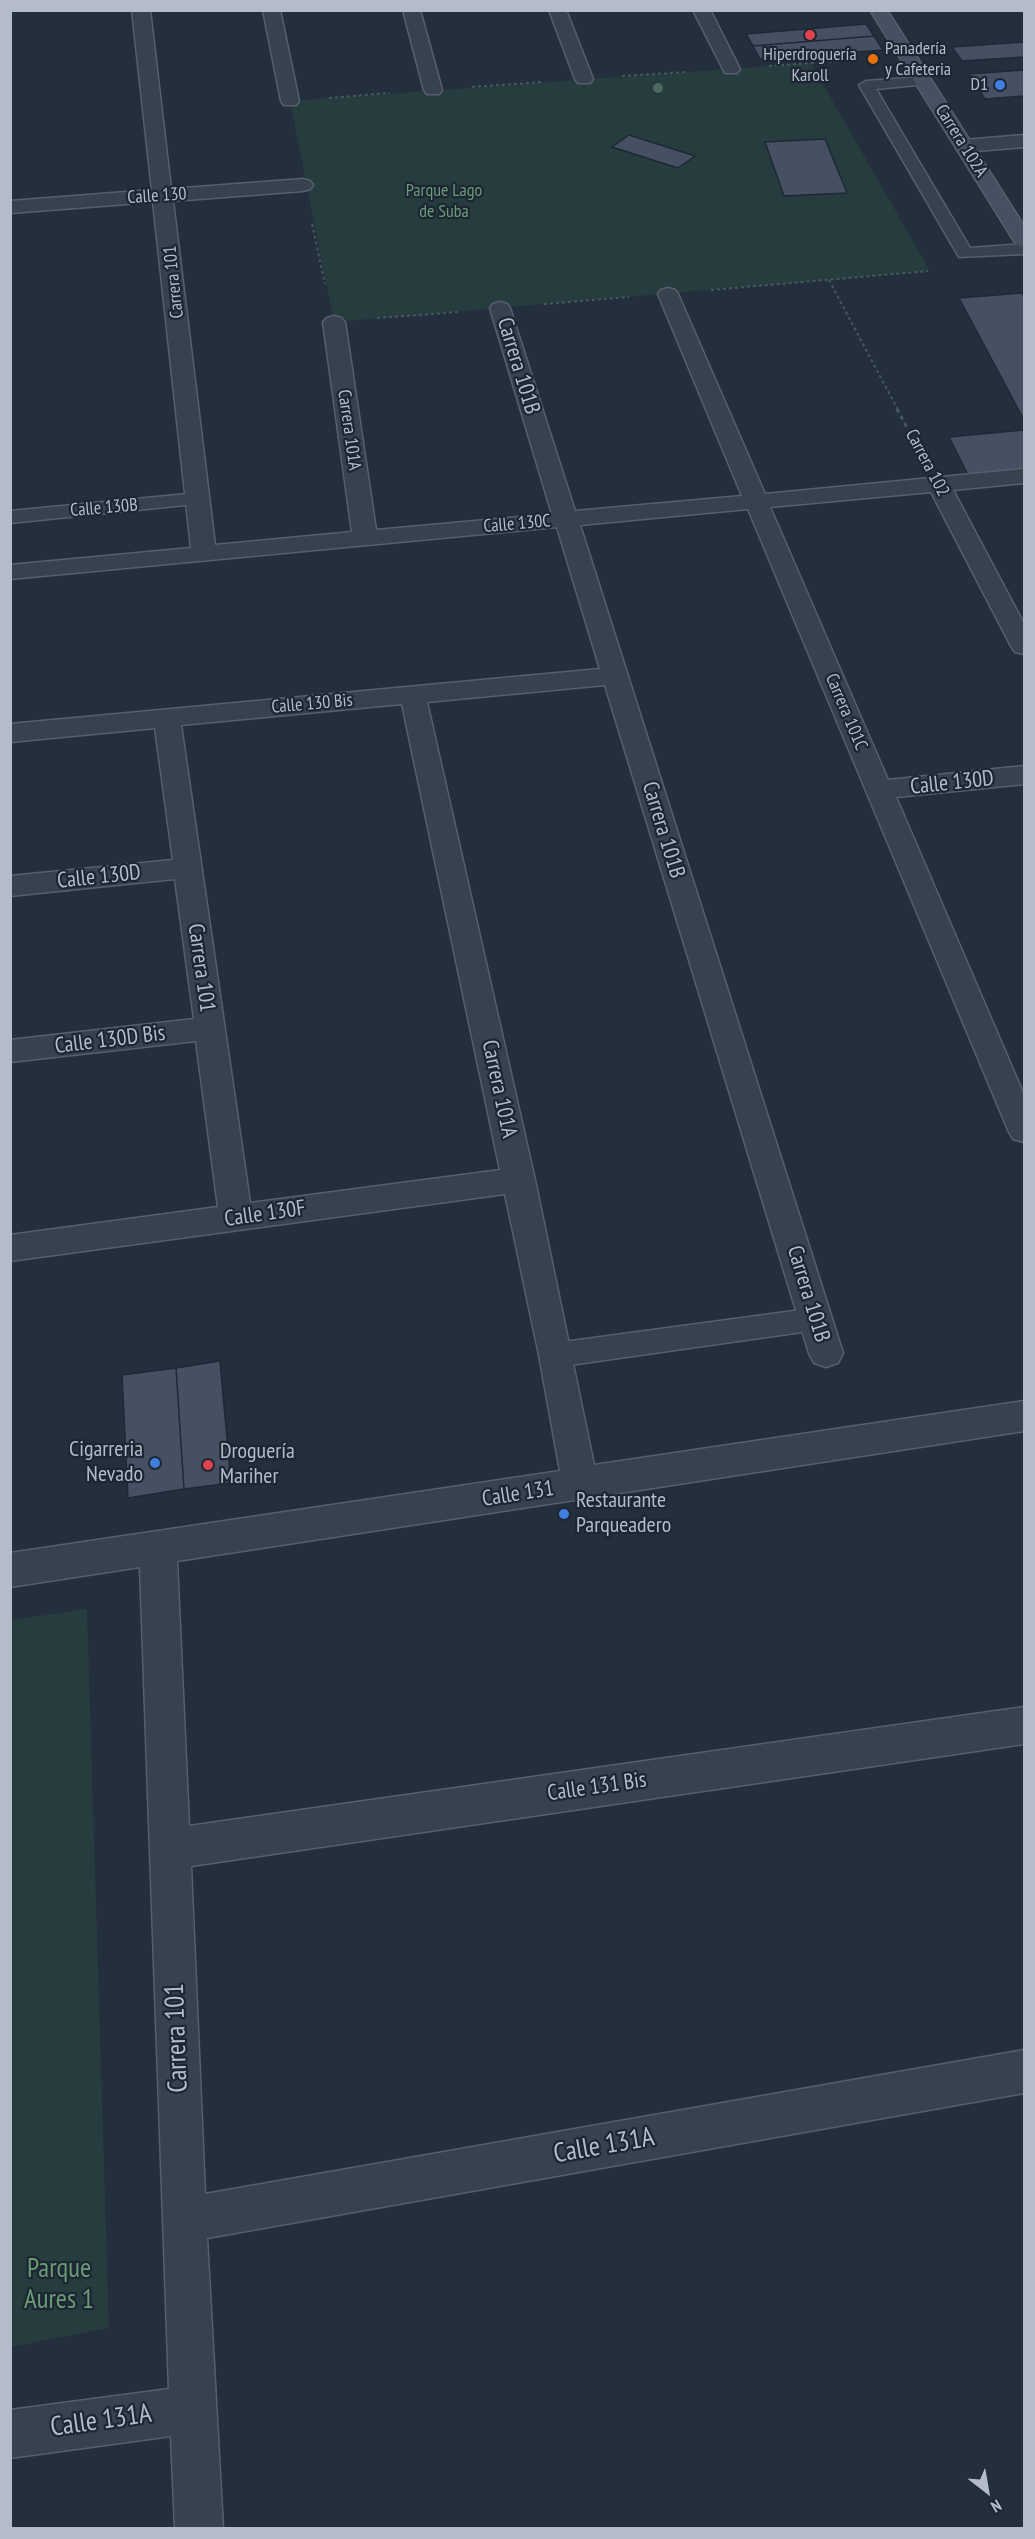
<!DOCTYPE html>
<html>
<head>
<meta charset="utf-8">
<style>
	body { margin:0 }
	#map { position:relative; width:1035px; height:2539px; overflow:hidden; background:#242f3e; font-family:"PT Sans Narrow",sans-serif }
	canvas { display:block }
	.frame { position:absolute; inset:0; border:12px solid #b4bcc9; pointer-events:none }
	.north { position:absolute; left:957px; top:2461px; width:60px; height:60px; -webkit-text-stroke:4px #1d2633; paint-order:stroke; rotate:149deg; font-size:16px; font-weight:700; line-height:24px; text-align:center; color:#b4bcc9 }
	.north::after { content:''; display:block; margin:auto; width:21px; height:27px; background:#b4bcc9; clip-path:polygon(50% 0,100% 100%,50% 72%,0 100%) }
</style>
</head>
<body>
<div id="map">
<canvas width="1035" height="2539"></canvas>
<div class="frame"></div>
<div class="north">N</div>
</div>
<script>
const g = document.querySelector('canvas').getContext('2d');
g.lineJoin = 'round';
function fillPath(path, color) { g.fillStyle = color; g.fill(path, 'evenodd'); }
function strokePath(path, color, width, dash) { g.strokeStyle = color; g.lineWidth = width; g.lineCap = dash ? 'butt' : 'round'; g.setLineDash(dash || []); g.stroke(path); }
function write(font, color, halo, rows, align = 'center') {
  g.font = font + ' "PT Sans Narrow",sans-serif'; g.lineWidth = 4.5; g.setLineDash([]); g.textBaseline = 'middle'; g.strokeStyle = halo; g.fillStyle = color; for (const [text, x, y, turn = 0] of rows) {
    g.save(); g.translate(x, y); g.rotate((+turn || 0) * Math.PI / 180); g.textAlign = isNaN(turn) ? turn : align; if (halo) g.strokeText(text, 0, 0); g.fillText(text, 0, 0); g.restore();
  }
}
const green = new Path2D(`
	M811,63L930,271L334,322L290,101Z
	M87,1609L109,2328L11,2347V1620Z`);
const building = new Path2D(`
	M866,24L874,36L753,46L746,34Z
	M874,36L883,50L760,59L753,46Z
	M1024,42V57L962,61L952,47Z
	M1024,70V96L985,99L969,74Z
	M629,135L695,156L678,168L612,147Z
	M825,139L847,193L784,196L765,142Z
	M1022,293L1024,297V420L959,298Z
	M1024,430V470L968,475L949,437Z
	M220,1361L231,1483L184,1489L176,1368Z
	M176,1368L184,1489L128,1498L122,1375Z`);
const pathFar1 = new Path2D(`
	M769,66L839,61
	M622,76L686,72
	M472,87L543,82
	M329,98L390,93
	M312,224L325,284
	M829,280L898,410
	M711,290L928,271
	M544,304L629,297
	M377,318L459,312`);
const path = new Path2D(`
	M897,409L917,446`);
const lane = new Path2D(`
	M923,77L930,81L928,84L876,89L970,248L1024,244V254L959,257L859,85L866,81Z
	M198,493L205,495L208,499L205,503L10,523V511Z
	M816,1308L826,1311L830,1319L826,1327L816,1330L556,1367L546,1363L542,1355L546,1347L556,1343Z`);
const street = new Path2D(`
	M132,10H150L171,189L303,179L310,181L313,185L310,189L303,191L173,201L215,545L352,532L323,322L327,318L334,316L341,318L345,322L376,530L552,514L490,308L493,304L500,302L507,304L510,308L575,511L742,496L658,294L661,290L668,288L675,290L678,294L765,494L1024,469V483L953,490L1024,624V654L1015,652L1011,646L931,492L770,507L888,780L1024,766V784L896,797L1024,1095V1142L1013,1139L1008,1130L748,509L580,525L843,1353L838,1363L826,1367L814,1363L809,1353L605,685L427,702L535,1180L594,1465L1024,1401V1431L177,1561L189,1826L1024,1707V1744L191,1866L205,2194L1024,2050V2093L207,2238L223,2528H175L171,2436L10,2458V2410L169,2389L140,1567L10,1587V1553L560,1471L539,1355L505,1194L10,1261V1235L218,1207L196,1041L10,1062V1040L194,1019L175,879L10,896V876L173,860L155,728L10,742V724L600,669L557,527L10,579V565L191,548L153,202L10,213V201L152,190ZM402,704L500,1170L250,1203L181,725Z
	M263,10H280L299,101L296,105H284L281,101Z
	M403,10H420L442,90L439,94H427L424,90Z
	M549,10H566L593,79L590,83H578L575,79Z
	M693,10H710L740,69L737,73H725Z
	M1024,135V147L964,152L957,150L955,146L957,142L964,140Z`);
const secondary = new Path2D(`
	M870,10H887L1024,226V247L1017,245L1014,241Z`);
const trees = [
	[658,88]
];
const markers = [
	[810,35,6,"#e0444e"],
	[873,59,6,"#e8710a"],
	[1000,85,6,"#3f7fe0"],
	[155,1463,6,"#3f7fe0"],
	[208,1465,6,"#e0444e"],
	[564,1514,6,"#3f7fe0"]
];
const farPoinames = [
	["Panadería",885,49],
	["y Cafeteria",885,70],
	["Hiperdroguería",810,55,"center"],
	["Karoll",810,76,"center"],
	["D1",988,85,"right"]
];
const farStreetnames = [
	["Carrera 102A",961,141,58],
	["Calle 130",157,196,-4],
	["Carrera 101",174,282,-96],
	["Carrera 101A",349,430,82],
	["Carrera 102",927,463,62],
	["Calle 130B",104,508,-5],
	["Calle 130C",517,524,-5],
	["Calle 130 Bis",312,704,-5],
	["Carrera 101C",846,712,67]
];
const farParknames = [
	["Parque Lago",444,191],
	["de Suba",444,212]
];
const streetNames = [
	["Carrera 101B",518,366,73],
	["Calle 130D",952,783,-6],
	["Carrera 101B",663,830,73],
	["Calle 130D",99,877,-6],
	["Carrera 101",201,968,82],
	["Calle 130D Bis",110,1040,-7],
	["Carrera 101A",499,1089,78],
	["Calle 130F",265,1214,-8],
	["Carrera 101B",808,1294,73],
	["Calle 131",518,1494,-9],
	["Calle 131 Bis",597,1787,-8]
];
const poiNames = [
	["Cigarreria",143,1450,"right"],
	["Nevado",143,1475,"right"],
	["Droguería",220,1452],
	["Mariher",220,1477],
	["Restaurante",576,1501],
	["Parqueadero",576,1526]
];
const nearStreetnames = [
	["Carrera 101",177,2038,-92],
	["Calle 131A",604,2146,-10],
	["Calle 131A",101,2421,-8]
];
const nearParknames = [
	["Parque",59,2269],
	["Aures 1",59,2300]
];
fillPath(green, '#263c3f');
fillPath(building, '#455162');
strokePath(building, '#1f2835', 1.5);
strokePath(lane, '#565f6c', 3);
strokePath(street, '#565f6c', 3);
strokePath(secondary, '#565f6c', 3);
strokePath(pathFar1, '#44595c', 2, [3, 3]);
strokePath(path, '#44595c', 3, [4, 4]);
fillPath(lane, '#38414e');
fillPath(street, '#38414e');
fillPath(secondary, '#465061');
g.fillStyle = '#4b6a5d';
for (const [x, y] of trees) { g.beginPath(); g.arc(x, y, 5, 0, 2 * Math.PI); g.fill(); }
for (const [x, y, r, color] of markers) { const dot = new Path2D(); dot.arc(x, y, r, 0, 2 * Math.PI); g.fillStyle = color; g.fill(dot); strokePath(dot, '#1d2633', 2); }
write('18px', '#b4bcc9', '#1d2633', farPoinames, 'left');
write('18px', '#b4bcc9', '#1d2633', farStreetnames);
write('18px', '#6b9a76', '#1d2633', farParknames);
write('22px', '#b4bcc9', '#1d2633', streetNames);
write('22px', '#b4bcc9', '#1d2633', poiNames, 'left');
write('27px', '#b4bcc9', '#1d2633', nearStreetnames);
write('27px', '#6b9a76', '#1d2633', nearParknames);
</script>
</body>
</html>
